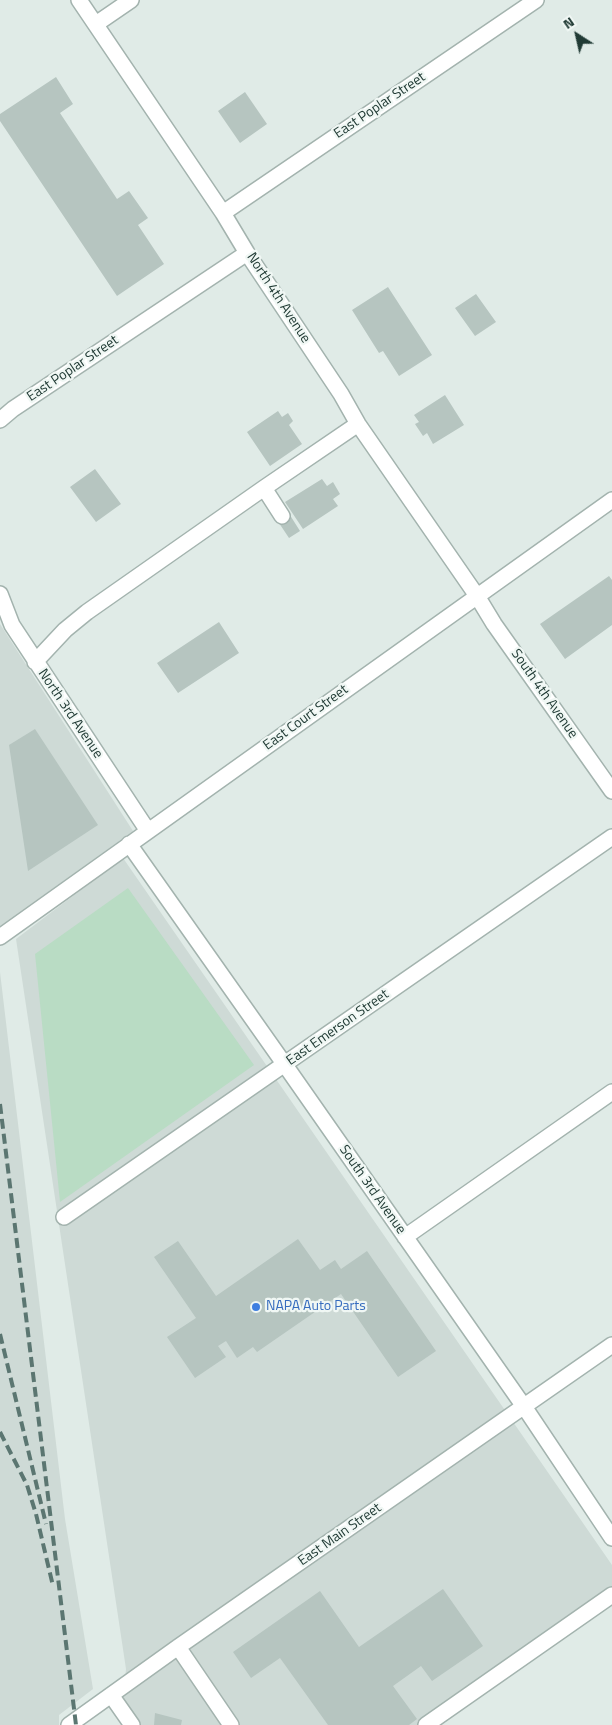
<!DOCTYPE html>
<html>
<head>
<meta charset="utf-8">
<style>
	body { margin:0 }
	#map { position:relative; width:612px; height:1725px; overflow:hidden; background:#e0ebe7; font-family:"Titillium Web",sans-serif }
	canvas { display:block }
	.north { position:absolute; left:552px; top:10px; width:50px; height:50px; -webkit-text-stroke:4px #f0f7f4; paint-order:stroke; rotate:325deg; font-size:14px; font-weight:700; line-height:20px; text-align:center; color:#213b35 }
	.north::after { content:''; display:block; margin:auto; width:18px; height:22px; background:#213b35; clip-path:polygon(50% 0,100% 100%,50% 72%,0 100%) }
</style>
</head>
<body>
<div id="map">
<canvas width="612" height="1725"></canvas>
<div class="north">N</div>
</div>
<script>
const g = document.querySelector('canvas').getContext('2d');
g.lineJoin = 'round';
function fillPath(path, color) { g.fillStyle = color; g.fill(path, 'evenodd'); }
function strokePath(path, color, width, dash) { g.strokeStyle = color; g.lineWidth = width; g.lineCap = dash ? 'butt' : 'round'; g.setLineDash(dash || []); g.stroke(path); }
function write(font, color, halo, rows, align = 'center') {
  g.font = font + ' "Titillium Web",sans-serif'; g.lineWidth = 4.5; g.setLineDash([]); g.textBaseline = 'middle'; g.strokeStyle = halo; g.fillStyle = color; for (const [text, x, y, turn = 0] of rows) {
    g.save(); g.translate(x, y); g.rotate((+turn || 0) * Math.PI / 180); g.textAlign = isNaN(turn) ? turn : align; if (halo) g.strokeText(text, 0, 0); g.fillText(text, 0, 0); g.restore();
  }
}
const built = new Path2D(`
	M0,624L133,831L0,927Z
	M123,858L612,1565V1589L420,1725H121L126,1669L16,939Z
	M0,972L65,1519L93,1689L59,1715V1725H0Z`);
const green = new Path2D(`
	M128,888L254,1065L60,1202L35,954Z`);
const building = new Path2D(`
	M56,77L73,104L60,113L117,199L129,191L148,218L138,225L164,264L117,296L0,121V114Z
	M245,92L267,124L240,143L218,111Z
	M388,287L432,355L399,376L383,351L379,353L352,310Z
	M476,294L496,322L475,336L455,308Z
	M445,395L464,425L433,444L427,433L423,436L415,424L419,422L414,415Z
	M278,411L282,417L288,413L293,421L289,425L302,444L270,466L247,432Z
	M95,469L121,504L96,522L70,487Z
	M322,479L327,486L333,482L340,494L333,499L338,506L303,529L285,502Z
	M288,512L300,531L289,538L277,520Z
	M609,576L612,580V625L565,659L540,624Z
	M219,622L239,653L178,693L157,663Z
	M35,729L98,825L28,871L9,745Z
	M298,1239L320,1270L335,1260L341,1269L367,1251L436,1351L398,1377L341,1294L257,1352L253,1347L237,1358L226,1341L218,1346L226,1357L195,1378L167,1337L196,1318L154,1257L178,1241L216,1296Z
	M443,1589L483,1646L432,1681L421,1666L393,1686L417,1719L409,1725H328L280,1658L251,1678L233,1652L320,1591L359,1647Z
	M155,1713L182,1720L181,1725H154Z`);
const minor = new Path2D(`
	M79,0L223,213L247,253L341,394L358,424L477,596L494,624L612,791
	M96,24L131,0
	M223,213L536,0
	M0,420L13,409L247,253
	M264,488L282,516
	M0,594L12,625L148,831
	M35,662L65,630L87,612L264,488L358,424
	M129,844L285,1065L525,1408L612,1538
	M0,937L612,500
	M64,1217L612,837
	M405,1237L612,1092
	M178,1647L231,1725
	M111,1695L132,1725
	M69,1725L178,1647L612,1345
	M426,1725L612,1595`);
const rail = new Path2D(`
	M0,1104L76,1725
	M0,1334L46,1524
	M0,1432L27,1485L36,1514L53,1586`);
const markers = [
	[256,1307,5,"#3f7fe0"]
];
const streetNames = [
	["East Poplar Street",380,106,-34],
	["North 4th Avenue",278,298,57],
	["East Poplar Street",73,369,-34],
	["South 4th Avenue",544,694,55],
	["North 3rd Avenue",70,714,56],
	["East Court Street",306,718,-36],
	["East Emerson Street",338,1028,-35],
	["South 3rd Avenue",372,1190,55],
	["East Main Street",340,1535,-35]
];
const shopNames = [
	["NAPA Auto Parts",266,1307]
];
fillPath(built, '#cedad6');
fillPath(green, '#b9dcc4');
fillPath(building, '#b6c5c0');
strokePath(minor, '#a3b3ae', 18);
strokePath(minor, '#fff', 15);
strokePath(rail, '#5b7671', 4, [10, 5]);
for (const [x, y, r, color] of markers) { const dot = new Path2D(); dot.arc(x, y, r, 0, 2 * Math.PI); g.fillStyle = color; g.fill(dot); strokePath(dot, '#f0f7f4', 2); }
write('14px', '#213b35', '#f0f7f4', streetNames);
write('14px', '#366cbe', '#f0f7f4', shopNames, 'left');
</script>
</body>
</html>
